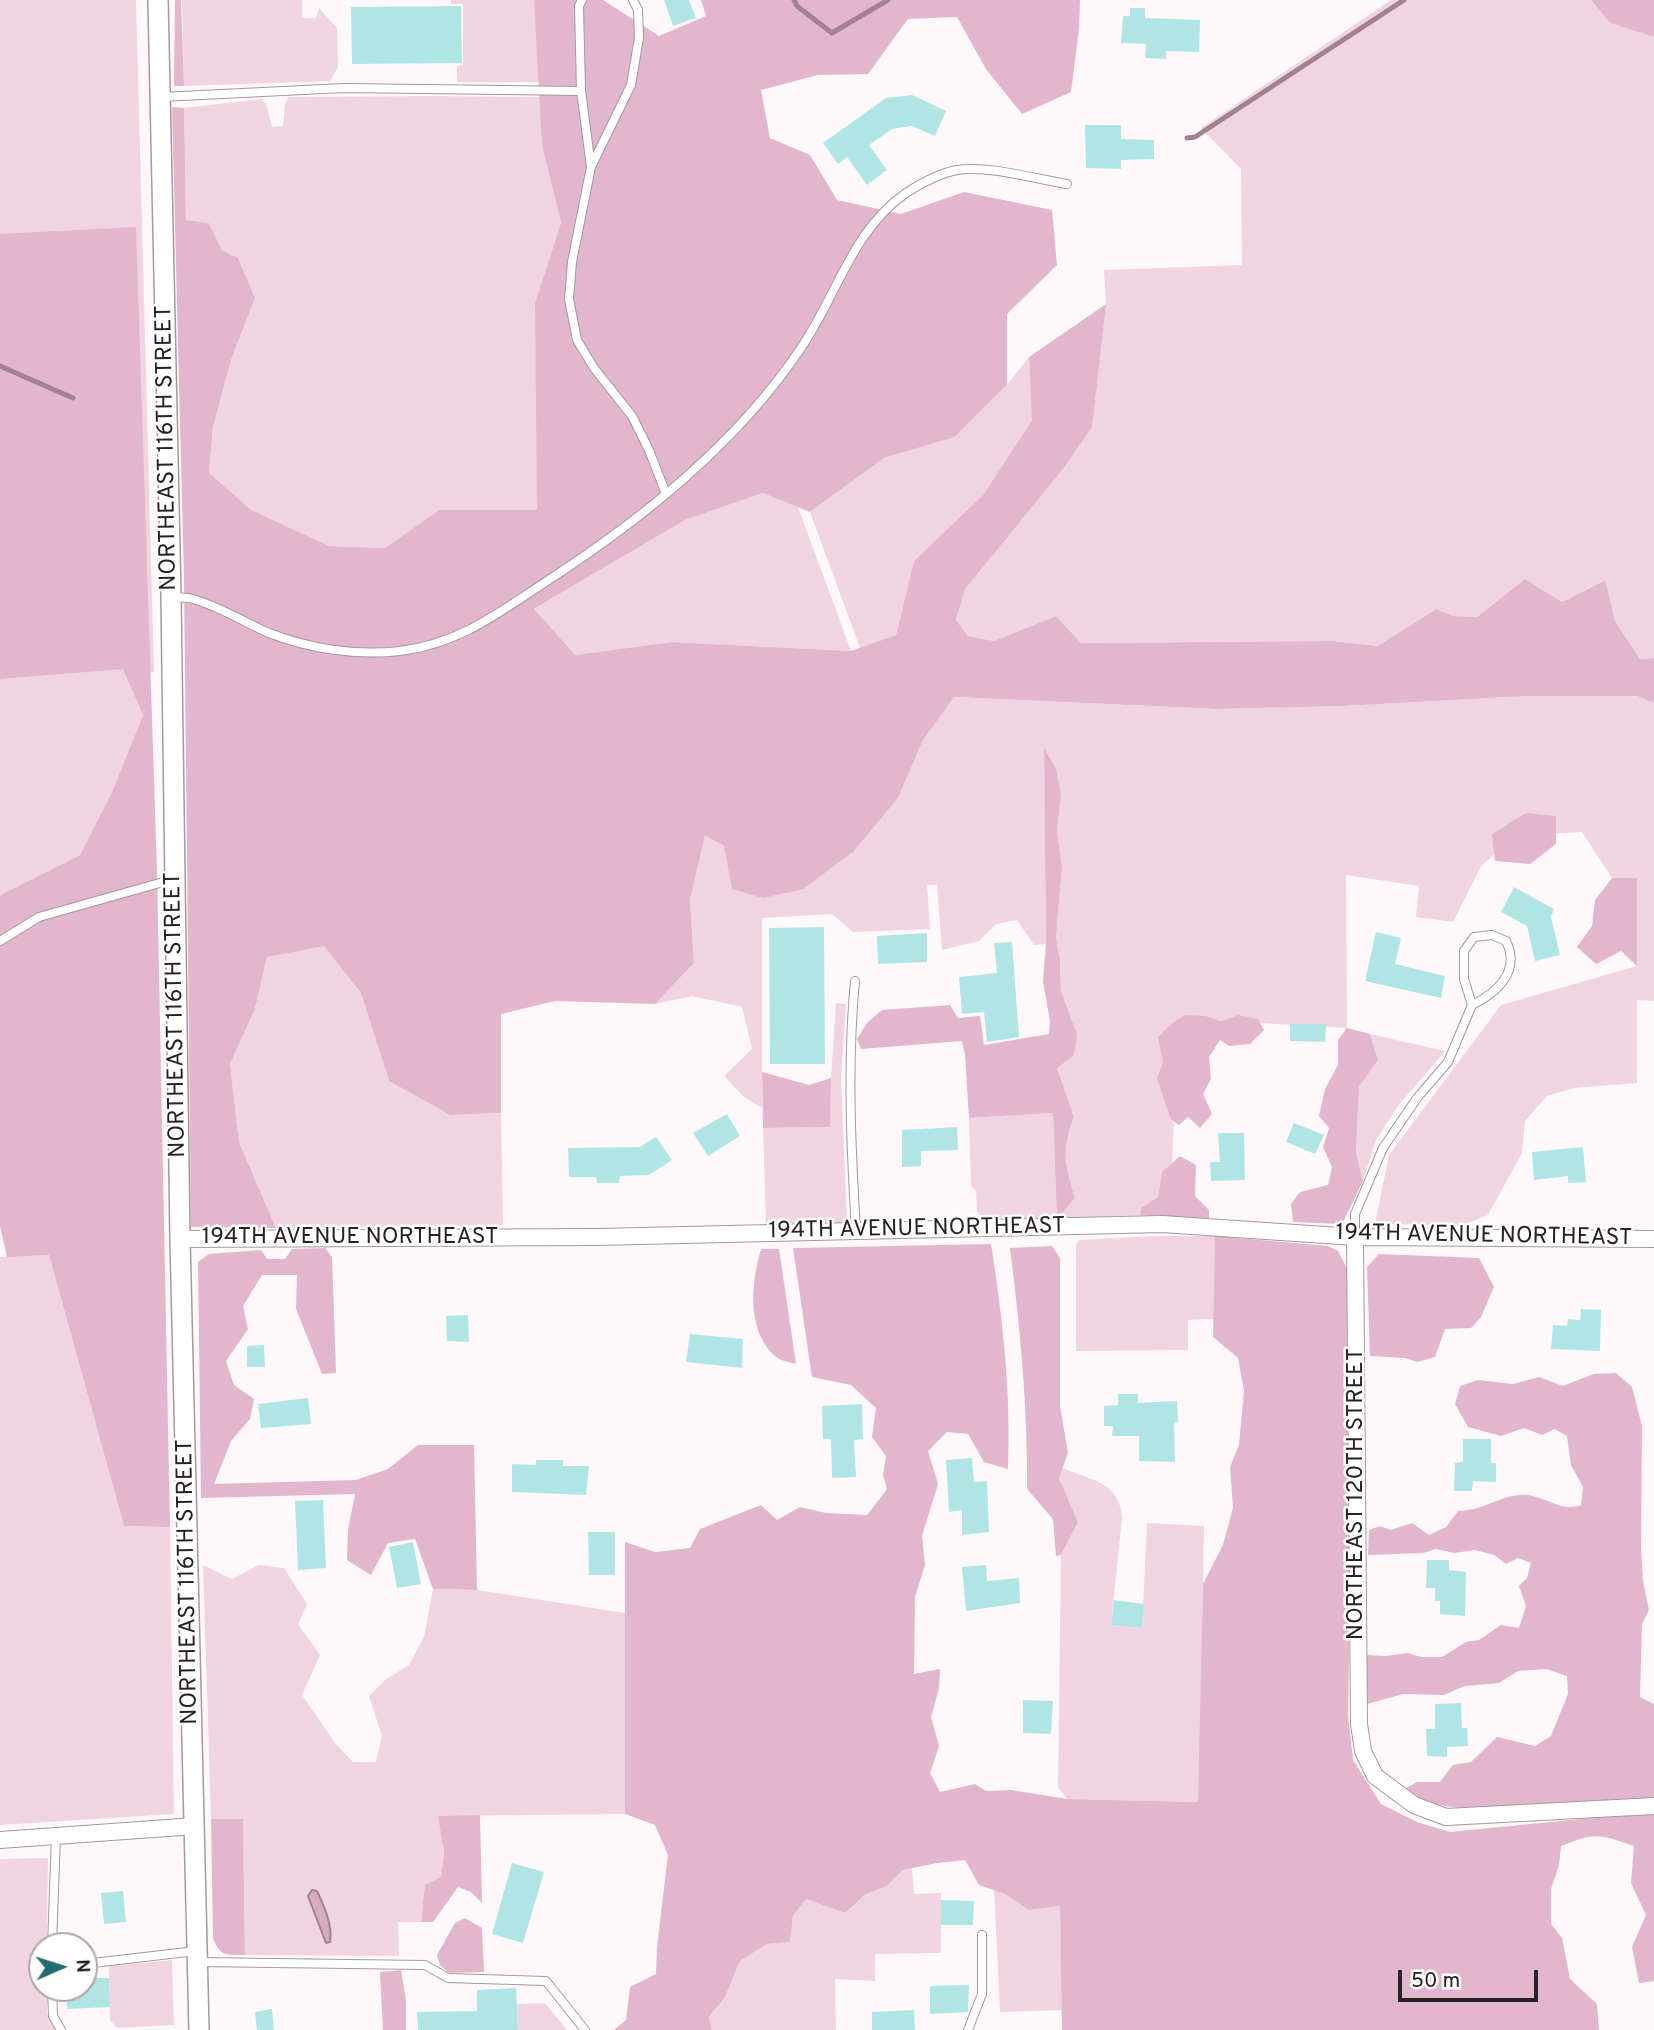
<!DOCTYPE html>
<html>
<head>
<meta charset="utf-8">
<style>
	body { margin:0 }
	#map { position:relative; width:1654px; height:2030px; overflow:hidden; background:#fff8fb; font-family:Overpass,sans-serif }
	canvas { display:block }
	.north { position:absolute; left:28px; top:1932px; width:70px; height:70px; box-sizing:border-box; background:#fff; border:2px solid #a9a6a7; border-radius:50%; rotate:87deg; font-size:19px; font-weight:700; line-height:28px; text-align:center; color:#282124 }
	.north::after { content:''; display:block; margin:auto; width:24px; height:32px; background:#226d6d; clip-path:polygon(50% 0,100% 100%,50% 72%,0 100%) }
	.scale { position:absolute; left:1398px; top:1970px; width:140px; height:32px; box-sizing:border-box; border:4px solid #282124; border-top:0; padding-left:9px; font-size:21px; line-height:24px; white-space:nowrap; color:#282124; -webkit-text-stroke:5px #fff; paint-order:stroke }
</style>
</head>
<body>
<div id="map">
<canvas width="1654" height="2030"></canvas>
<div class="north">N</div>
<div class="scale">50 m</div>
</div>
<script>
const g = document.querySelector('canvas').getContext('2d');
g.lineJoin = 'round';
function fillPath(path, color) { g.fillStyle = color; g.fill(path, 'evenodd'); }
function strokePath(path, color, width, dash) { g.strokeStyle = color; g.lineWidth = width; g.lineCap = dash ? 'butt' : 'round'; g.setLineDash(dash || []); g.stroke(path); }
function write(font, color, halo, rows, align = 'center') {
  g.font = font + ' Overpass,sans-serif'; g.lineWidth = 5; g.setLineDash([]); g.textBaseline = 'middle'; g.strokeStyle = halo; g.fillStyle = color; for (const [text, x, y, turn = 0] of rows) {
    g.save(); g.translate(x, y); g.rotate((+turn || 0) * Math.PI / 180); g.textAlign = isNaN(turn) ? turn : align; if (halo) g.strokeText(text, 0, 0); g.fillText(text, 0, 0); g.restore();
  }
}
const green = new Path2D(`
	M0,0H136L154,672L126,674L143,715L112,792L80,855L0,895Z
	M182,0H302V18H316L319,8L337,28L338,67L330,81L184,86Z
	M451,0H534L540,82H457V66L463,65V4H451Z
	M1391,0H1591L1610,23L1654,37V658L1640,659L1615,621L1604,580L1562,602L1525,579L1477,617L1453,616L1435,609L1379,646L1333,641L1081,643L1056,616L994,641L968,636L956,620L965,589L1001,542L1106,304L1104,270L1242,265L1241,169L1201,128Z
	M429,96L540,97L542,146L561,223L535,303L538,510H439L385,548L329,546L250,510L209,473L213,427L231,360L255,298L238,258L222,250L209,223L186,220L184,108L262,99L267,106L272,127L283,126L285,104L289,97Z
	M1029,357L1033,421L983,495L914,561L896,635L860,648L810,512L884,458L955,437L1007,385Z
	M763,493L798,507L851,651L672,642L575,655L533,610L685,520Z
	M1527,696H1637L1654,703V1001L1637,1000V1083L1574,1088L1547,1096L1525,1121L1522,1153L1488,1215L1463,1225L1375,1224L1389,1155L1501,1005L1637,966V878H1612L1582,832L1515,836L1481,866L1453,922L1416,917L1419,886L1346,875L1347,1028L1260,1023L1238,1015L1221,1021L1206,1016L1158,1037L1164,1062L1158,1078L1171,1120L1174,1123L1172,1163L1162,1172L1158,1197L1141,1208L1140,1215L1057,1219L981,1217L977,1212L976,1191L971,1186L969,1118L1053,1113L1057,1218L1075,1198C1065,1164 1061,1151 1074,1117L1057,1068L1077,1034L1061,991L1060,961L1056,938L1062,867L1057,830L1061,795L1044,749L1046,944L1034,945L1017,920L996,924L979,941L942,950L937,885H927L930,929L853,932L832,914L762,918V1108L744,1097L724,1076L752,1049L742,1007L692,996L655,1004L694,963L690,900L705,834L724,846L854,851L898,798L923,740V716L954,697L1217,709L1344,706Z
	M324,945L361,993L389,1081L450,1115L501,1113L503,1225L276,1228L239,1142L230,1064L255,1009L267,957Z
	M836,1003L846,1004L841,1077L847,1223L766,1225L763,1128L830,1127L831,1078Z
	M1370,1034L1445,1051L1398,1106L1376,1140L1363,1181L1356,1153L1359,1087L1378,1060Z
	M1153,1236H1215V1319L1188,1320V1350L1076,1351V1245L1079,1240Z
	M49,1255L124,1526L170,1527L174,1814L0,1825V1257Z
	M1062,1468C1091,1480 1120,1482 1122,1518L1111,1625L1142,1628L1147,1523L1204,1526L1199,1802L1067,1799L1058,1787L1061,1555L1078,1522L1059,1478Z
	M203,1565L232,1579L259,1565L284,1568L307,1604L298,1624L320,1655L302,1695L335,1743L353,1762H376L382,1736L369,1696L385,1680L409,1665L424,1637L433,1589L477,1590L625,1613V1814L439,1816L444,1852L441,1877L425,1886L421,1922H398L399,1956L245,1955L243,1819H211Z
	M48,1858L47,1946H42V1988H47V2013L57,2030H0V1859Z
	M912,1868L914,1894L941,1893V1953L875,1954V1981L835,1979L836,2030H712L709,2017L725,1997L740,1961L767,1944L790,1942L793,1916L806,1899L845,1913L866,1894L887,1886L903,1870Z
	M994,1890L1005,1894L1029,1910L1060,1906L1062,2010L1000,2012Z
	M172,1960L174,2025L117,2028L110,2020L109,1966Z
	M545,2003L567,2030H518L517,2004Z`);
const forest = new Path2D(`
	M175,0H181L184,86H174Z
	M534,0H603L659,36L706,16L701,0H1080L1079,29L1071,92L1022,114L986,69L957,17L908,19L868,74L818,75L761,90L770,138L810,155L837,200L901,214L964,192L1052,210L1057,265L1007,314V385L955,437L884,458L810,512L763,493L685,520L534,609L575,655L672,642L851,651L896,635L914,561L983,495L1032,421L1029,357L1106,304L1092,427L1062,470L965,589L956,620L968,636L994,641L1056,616L1081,643L1333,641L1378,646L1436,609L1453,616L1477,617L1525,579L1562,602L1605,580L1615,621L1640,659L1654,658V703L1637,696H1527L1344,706L1217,709L954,697L923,740L898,798L854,851L803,889L763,898L732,889L724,846L705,835L690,900L694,963L655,1004L555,1001L501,1014V1113L450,1115L389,1081L361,993L324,946L267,957L255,1009L230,1064L239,1142L276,1228L191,1227L184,579L172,107L184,108L186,220L209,223L222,250L238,258L255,298L231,360L213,427L209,473L251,510L329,546L385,548L439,510H537L535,303L561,223L542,146Z
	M1591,0H1654V37L1610,23Z
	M136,227L157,872L170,1527L124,1526L49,1255L7,1257L0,1226V895L80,855L112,792L143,715L123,669L0,679V234Z
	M1044,748L1056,769L1061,795L1057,830L1062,867L1056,938L1060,961L1061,991L1077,1034L1074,1055L1057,1068L1074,1117C1061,1151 1065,1164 1075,1198L1057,1219L1053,1113L969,1118L965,1055L962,1041L861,1049L857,1039L867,1023L882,1010L950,1005L958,1018L980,1016L984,1045L1049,1034L1050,1021L1043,982L1046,944Z
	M1526,813L1556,816V844L1530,864L1495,861L1492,834Z
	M1612,878H1637V966L1621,951L1596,964L1577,947L1592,926L1595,900Z
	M1185,1015L1206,1016L1221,1021L1238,1015L1258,1019L1264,1030L1250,1044L1229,1046L1220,1040L1209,1057L1211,1079L1203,1094L1212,1114L1200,1128L1188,1117L1179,1125L1171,1120L1157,1078L1163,1062L1158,1037L1171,1024Z
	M1347,1028L1370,1034L1378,1060L1359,1087L1356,1153L1363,1181L1342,1224L1293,1222L1291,1204L1300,1192L1328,1185L1332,1167L1323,1147L1329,1128L1319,1116L1325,1089L1338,1065V1040Z
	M762,1072L809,1085L831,1078L830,1127L763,1128Z
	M1180,1156L1196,1165L1195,1196L1209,1210V1219L1140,1215L1141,1208L1158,1197L1162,1172Z
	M1215,1236L1328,1246L1338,1251L1349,1272L1351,1535L1348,1715L1353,1760L1381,1804L1417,1822L1450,1832L1642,1813H1654V1981L1639,1983L1632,1947L1646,1915L1631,1883L1634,1846C1599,1834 1596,1832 1561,1846L1559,1865L1551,1889V1924L1562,1938L1570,1979L1597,2004L1599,2030H1062L1060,1906L1029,1910L1005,1894L979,1885L965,1860L937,1863L903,1870L887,1886L866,1894L845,1913L806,1899L793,1916L790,1942L767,1944L740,1961L725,1997L709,2017L712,2030H614L626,2020L630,1987L656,1974L657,1947L668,1855L655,1825L625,1814V1542L655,1552L690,1548L700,1529L761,1505L777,1520L800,1507L826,1513L867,1515L887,1489L883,1475L886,1456L872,1437L876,1408L851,1385L812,1377L793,1248L991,1244C1003,1321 1011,1392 1008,1469L984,1462L968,1434L947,1432L928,1451L938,1484L922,1536L925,1565L915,1597L914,1674L940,1669L939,1688L931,1717L939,1746L930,1773L940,1792L975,1784L986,1791L1011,1790L1067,1799L1198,1802L1203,1584L1223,1545L1233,1508L1230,1467L1239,1445L1244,1391L1238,1358L1213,1337Z
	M1052,1246L1060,1258V1406L1068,1453L1059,1478L1078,1522L1061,1555L1056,1556L1053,1519L1027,1489C1028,1408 1020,1328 1010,1248Z
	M325,1248L332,1257L336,1373L322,1374L296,1309L297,1275H262L243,1306L248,1329L226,1361L234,1385L254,1399L250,1419L231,1441L214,1484L356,1480L388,1469L418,1445H474L477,1590L433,1589L415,1539L388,1543L371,1575L347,1560L348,1530L355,1494L201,1498L198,1262L209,1254L261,1250L267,1259H285L292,1249Z
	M761,1249H779L796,1364C790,1362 781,1361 776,1357C746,1331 751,1283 761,1249Z
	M1379,1254L1479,1258L1494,1287L1481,1317L1471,1328L1445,1329L1435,1357L1417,1362L1405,1358L1370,1356L1367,1267Z
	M1616,1373L1632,1387L1642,1426L1641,1548L1643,1581L1649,1610L1642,1624L1640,1697L1654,1704V1799L1463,1809L1430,1803L1403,1790L1417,1782H1440L1453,1765L1471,1762L1497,1737L1535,1746L1551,1736L1568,1694L1567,1676L1546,1669L1518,1671L1499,1683L1465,1686L1444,1695L1403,1694L1367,1704V1655L1386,1656L1408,1653L1421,1657H1442L1466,1642L1479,1640L1501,1625L1519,1628L1526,1606L1519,1586L1527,1578L1531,1563L1518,1558L1506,1564L1494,1555L1475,1550L1454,1553L1436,1549L1423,1553L1368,1555L1369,1530L1380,1526L1391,1530L1412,1523L1429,1535L1446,1527L1458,1511C1484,1511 1505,1492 1528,1495C1548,1498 1561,1512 1581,1505L1583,1487L1571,1465L1567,1436L1555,1429L1542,1435L1524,1428L1501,1436L1468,1427L1455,1404L1460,1386L1478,1380L1513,1384L1539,1377L1563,1386L1594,1374Z
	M480,1815L482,1903L471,1892L458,1887L433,1922H421L425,1885L441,1877L444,1852L438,1816Z
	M211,1819H243L245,1955C227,1955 220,1957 213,1938Z
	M465,1918L482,1928L484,1972L449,1973L440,1965L437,1955L455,1923Z
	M401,1970L406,2000V2030H383L380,1972Z`);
const water = new Path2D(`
	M312,1890L317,1891C324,1906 333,1926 330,1942L326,1943L308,1896Z`);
const stream = new Path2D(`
	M794,0L797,6L832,33L888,0
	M1187,138L1195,137L1404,0
	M0,366L73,398`);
const building = new Path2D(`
	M664,0H689L696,18L673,26Z
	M461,6L462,63L352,64L351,7Z
	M1130,8H1145V18L1200,20L1199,52L1166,51V59L1145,58L1146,44L1121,43L1123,16H1130Z
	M912,95L946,111L935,136L912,126L892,129L869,145L887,170L867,185L847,157L838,164L823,143L886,98Z
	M1085,125H1121V139L1154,140V159L1121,160V169L1086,168Z
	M1514,887L1554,909L1551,917L1560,955L1535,961L1527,926L1501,912Z
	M824,927L825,1064H770L769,928Z
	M1376,932L1401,938L1395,964L1445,976L1441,998L1365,981Z
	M927,933V962L878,964L877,936Z
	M1012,942L1019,1037L987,1042L984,1012L962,1014L959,977L997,973L994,943Z
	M1290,1024H1326L1325,1042L1290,1041Z
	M727,1114L740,1136L708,1156L693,1133Z
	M1294,1123L1324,1135L1315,1154L1286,1142Z
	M957,1127L958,1150L921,1151V1166L902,1167V1130Z
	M1218,1133H1244L1245,1180L1211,1181L1210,1162H1220Z
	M656,1137L672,1160L649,1175L620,1176L619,1183H597L596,1177H569L568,1148L640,1147Z
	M1583,1147L1586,1182L1568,1183V1176L1534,1180L1532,1152Z
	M1581,1309L1601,1310L1600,1351L1551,1349L1553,1325L1567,1326L1568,1319L1580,1320Z
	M468,1315L469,1342L447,1341L446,1316Z
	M690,1334L743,1339L742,1368L686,1362Z
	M264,1345L265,1367H247V1346Z
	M1118,1394H1138V1403L1177,1401L1178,1422H1174L1175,1462L1139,1461V1436H1112L1113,1426H1104V1406L1118,1405Z
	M308,1398L311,1424L261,1428L258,1404Z
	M862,1404L863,1439L854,1440L856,1477L832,1478L831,1439H823L822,1406Z
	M1463,1439H1491V1463H1496V1482L1473,1481L1472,1491H1454L1455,1463L1463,1462Z
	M972,1458L974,1482L987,1481L989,1532L962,1535V1510L949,1512L946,1460Z
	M536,1460H563V1466H589L586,1495L512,1492V1464L536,1465Z
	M323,1500L326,1568L298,1570L295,1501Z
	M588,1532H615V1575H589Z
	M413,1542L421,1584L397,1588L389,1547Z
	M1427,1560H1449V1570L1466,1572L1465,1616L1440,1614V1601H1435V1588H1426Z
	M986,1565L987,1581L1019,1578L1020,1603L966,1611L962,1567Z
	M1114,1600L1144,1604L1142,1628L1111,1625Z
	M1023,1700L1053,1701L1051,1734L1023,1733Z
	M1461,1703L1462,1728H1467L1468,1746L1447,1747V1757L1427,1756L1426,1729H1435V1704Z
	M512,1863L544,1872L523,1943L492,1934Z
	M123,1891L126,1922L104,1924L101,1893Z
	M941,1900L974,1901L973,1925H941Z
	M84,1978H109L110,2007L67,2009L66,1988H84Z
	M969,1985L968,2012L930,2014V1986Z
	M516,1988L518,2030H418L417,2012L477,2011V1990Z
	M272,2009L274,2030H257L255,2012Z
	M914,2010L915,2030H872V2012Z`);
const service = new Path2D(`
	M582,0L579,6L581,91L591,167
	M633,0L638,10L639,38L631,85L591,167L572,262L569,299L577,340L594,368L632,416L649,450L666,494
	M161,97L344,88L581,91
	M171,597C178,598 186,597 193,599C216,605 246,623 269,633C310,649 357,656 400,651C458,644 497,614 544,583C641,520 736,445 801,348C836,297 853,229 906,193C920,184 941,173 957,170C987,165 1036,179 1067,184
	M0,941L39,917L174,879
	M855,981C847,1064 851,1148 856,1231
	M1355,1237V1214L1383,1148L1417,1098L1448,1062L1472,1005L1464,979V951L1474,937L1492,935L1506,941C1521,971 1497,993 1472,1005
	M52,1946L56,1836
	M198,1962L425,1965L448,1978L546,1981L585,2030
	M84,1964L196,1951
	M52,1988L53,2016L61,2030
	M968,2030L982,1994V1935`);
const minor = new Path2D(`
	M1355,1237L1359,1724L1363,1751L1375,1776L1414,1805L1446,1817L1654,1806
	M180,1239L597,1237L1162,1224L1355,1237L1654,1239
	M0,1840L195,1826`);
const tertiary = new Path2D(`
	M158,0L171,597L180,1239L199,2030`);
const streetNames = [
	["NORTHEAST 116TH STREET",168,448,-91],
	["NORTHEAST 116TH STREET",177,1015,-91],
	["194TH AVENUE NORTHEAST",917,1230,-1],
	["194TH AVENUE NORTHEAST",1484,1237,1],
	["194TH AVENUE NORTHEAST",350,1238],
	["NORTHEAST 120TH STREET",1357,1494,-90],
	["NORTHEAST 116TH STREET",189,1582,-91]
];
fillPath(green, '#f1d4e2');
fillPath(forest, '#e2b6cc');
fillPath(water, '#d7acc1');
strokePath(water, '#a28292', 2);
strokePath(stream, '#a28292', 5);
fillPath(building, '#afe6e5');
strokePath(service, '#a7979e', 10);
strokePath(minor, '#a7979e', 18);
strokePath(tertiary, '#a7979e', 22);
strokePath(service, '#fff', 8);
strokePath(minor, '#fff', 16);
strokePath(tertiary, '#fff', 19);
write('23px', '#282124', '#fff', streetNames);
</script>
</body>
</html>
